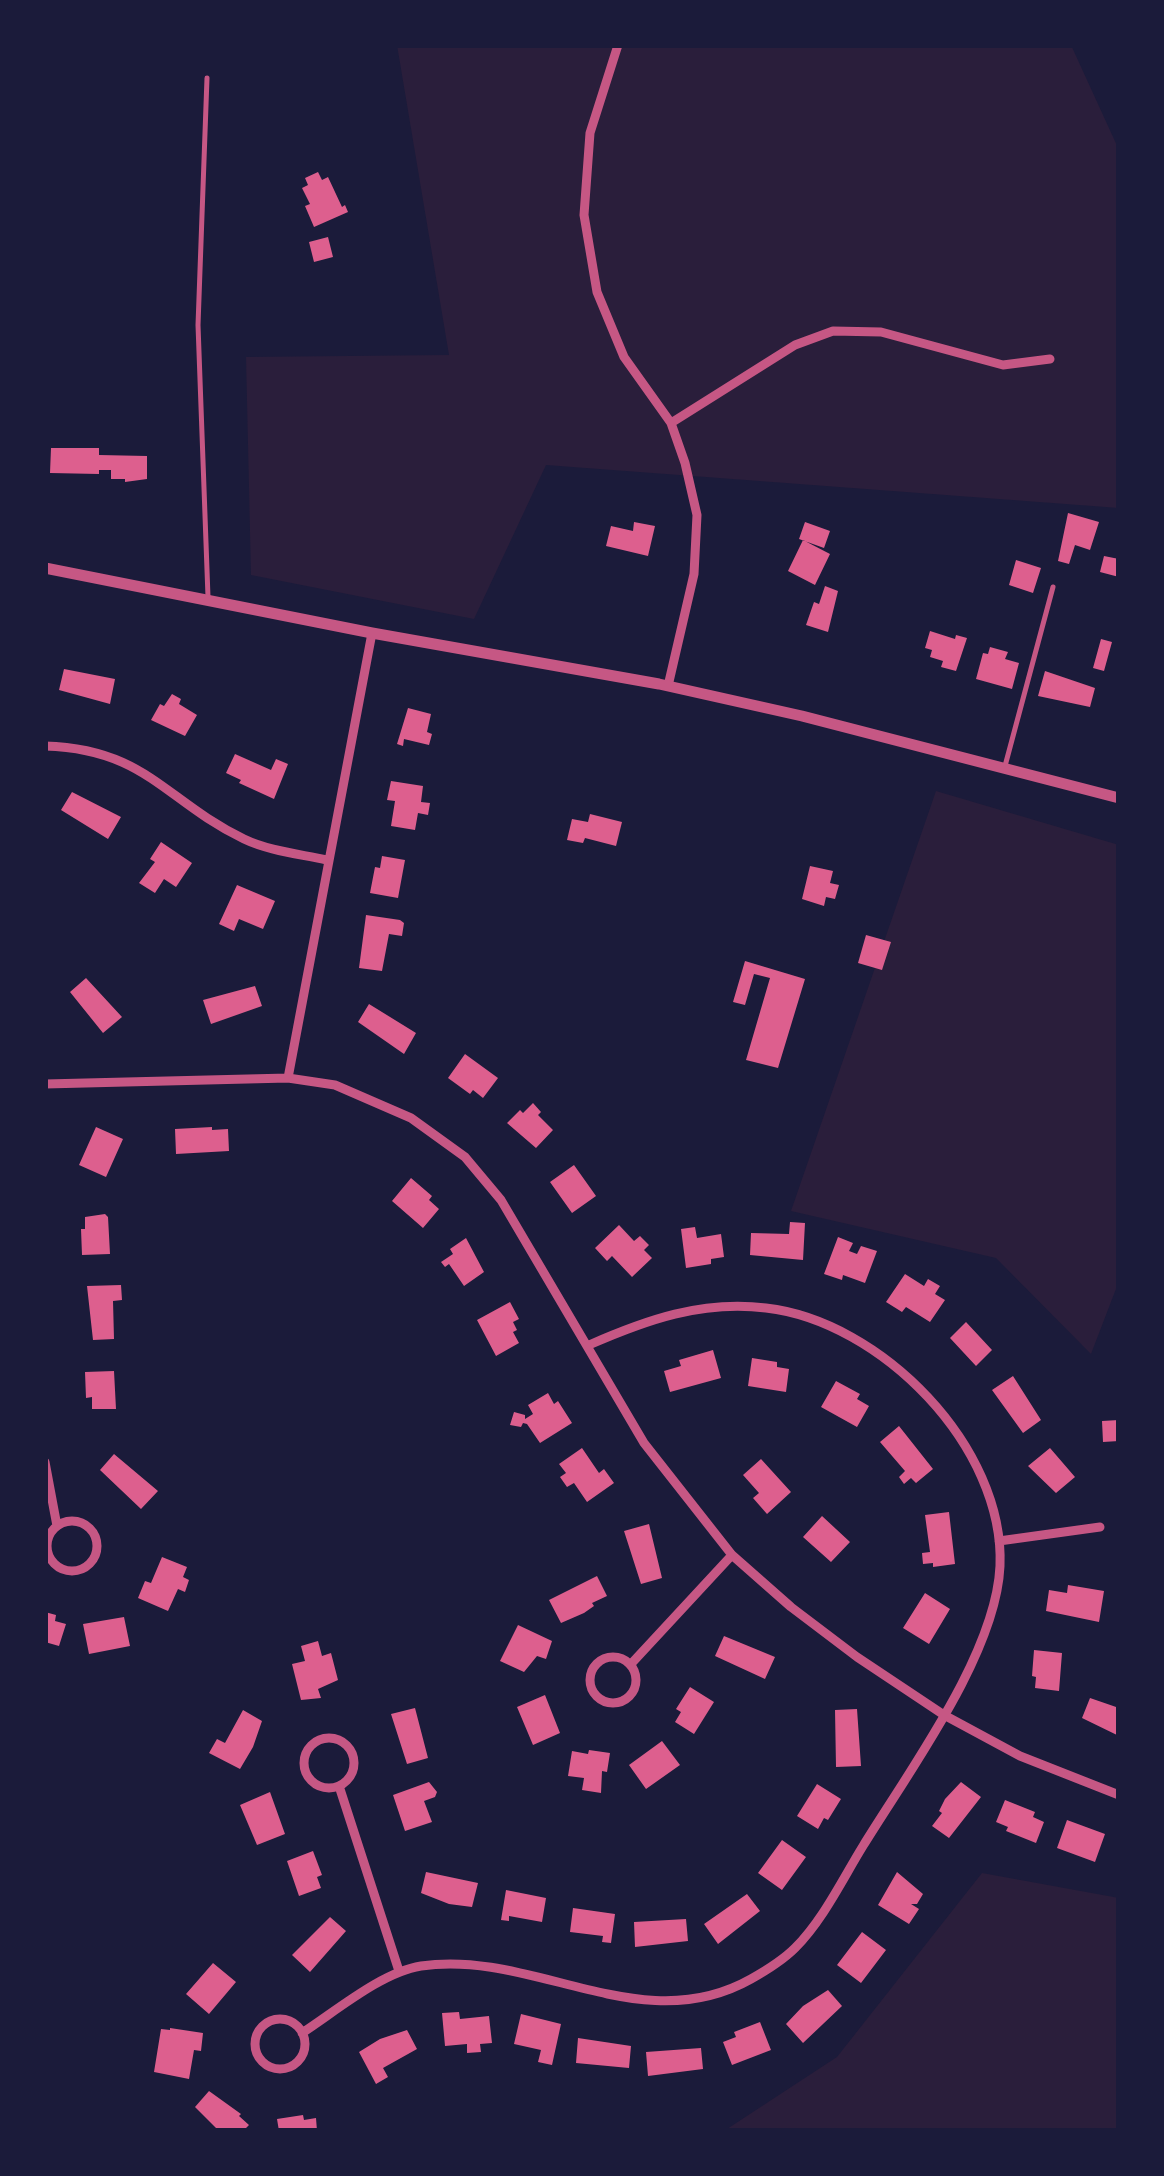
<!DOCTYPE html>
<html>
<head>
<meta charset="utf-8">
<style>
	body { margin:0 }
	#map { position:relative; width:1164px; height:2176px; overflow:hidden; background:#1b1b3a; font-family:Signika,sans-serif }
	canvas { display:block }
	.frame { position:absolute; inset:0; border:48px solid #1b1b3a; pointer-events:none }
</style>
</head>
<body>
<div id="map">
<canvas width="1164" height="2176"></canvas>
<div class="frame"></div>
</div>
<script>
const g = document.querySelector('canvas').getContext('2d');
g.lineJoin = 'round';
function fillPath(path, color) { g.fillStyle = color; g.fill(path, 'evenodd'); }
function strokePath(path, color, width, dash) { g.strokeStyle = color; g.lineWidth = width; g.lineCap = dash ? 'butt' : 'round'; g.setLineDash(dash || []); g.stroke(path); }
const green = new Path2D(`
	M397,45H1071L1119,150V508L546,465L474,619L251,575L246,357L449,355Z
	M936,791L1119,845V1281L1091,1354L996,1258L791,1211Z
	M982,1873L1119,1898V2131H724L837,2057Z`);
const building = new Path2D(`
	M318,172L322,180L328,177L342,207L345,205L348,212L314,227L305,206L310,204L302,188L308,185L305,178Z
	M328,237L333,257L314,262L309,242Z
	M51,448H99V455L147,456V479L125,482V479H111V470H99V474L50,473Z
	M1068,513L1099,522L1090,550L1075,545L1069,564L1058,561Z
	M634,522L655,526L648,556L606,546L611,526L633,531Z
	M805,522L830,531L824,548L799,539Z
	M803,540L830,554L815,585L788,571Z
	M1104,556L1119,559V577L1100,572Z
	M1016,560L1041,568L1033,593L1009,585Z
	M825,586L838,591L828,632L806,625L814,602L819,604Z
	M930,631L955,639L956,635L967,638L956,671L941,667L943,661L930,657L932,650L925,648Z
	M1101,639L1112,642L1104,671L1093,668Z
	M990,647L1008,652L1005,659L1019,663L1012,689L976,679L983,653L988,654Z
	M64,669L115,679L110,704L59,690Z
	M1045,671L1095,688L1090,707L1038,696Z
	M172,694L181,699L179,704L197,715L185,736L151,720L160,704L164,706Z
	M408,708L431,714L427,732L432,734L429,745L404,739L403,746L397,744Z
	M235,754L271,770L276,759L288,764L274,799L239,783L241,780L226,773Z
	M391,781L423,786L421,802L430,803L428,815L418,813L415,830L391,826L395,801L387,800Z
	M72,792L121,817L108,839L61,810Z
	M590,814L622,822L616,846L585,838L583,843L567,840L572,819L588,822Z
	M161,842L192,863L176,887L164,879L155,893L139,883L155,862L150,859Z
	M382,856L405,860L398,898L370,893L375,867L380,868Z
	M810,866L833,871L830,883L839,885L835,899L826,897L824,906L802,899Z
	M237,885L275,901L263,929L239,919L234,931L219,924Z
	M366,915L400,920L404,923L402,936L389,934L382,971L359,968Z
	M866,935L891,942L882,970L858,963Z
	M745,961L805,979L778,1068L746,1060L770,978L754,974L745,1005L733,1002Z
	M86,978L122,1017L103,1033L70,992Z
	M255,986L262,1006L211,1024L203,1000Z
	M369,1004L416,1033L404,1054L358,1022Z
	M465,1054L498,1078L483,1098L473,1090L470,1094L448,1078Z
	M533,1103L541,1112L538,1115L553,1130L536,1148L507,1123L520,1110L523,1113Z
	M96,1127L123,1139L106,1177L79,1165Z
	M212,1127V1130L228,1129L229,1151L176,1154L175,1129Z
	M574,1165L596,1196L572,1213L550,1182Z
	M411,1178L432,1196L429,1200L439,1209L423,1228L392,1201Z
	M105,1214L108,1217L110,1254L82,1255L81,1229H85V1217Z
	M790,1222L805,1223L803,1260L750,1255L751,1233L789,1234Z
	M619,1225L634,1241L640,1236L649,1245L644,1250L652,1258L632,1277L612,1256L607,1261L595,1248Z
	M695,1227L697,1238L721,1234L724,1257L711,1259V1264L686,1268L681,1229Z
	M838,1237L853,1243L849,1251L857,1254L861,1246L877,1251L865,1283L843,1275L842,1280L824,1274Z
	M466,1238L484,1272L464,1286L449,1264L445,1267L441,1262L453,1254L450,1249Z
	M905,1274L924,1286L928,1279L940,1286L935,1294L945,1300L930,1322L906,1307L902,1312L886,1302Z
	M121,1285L122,1300L113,1301L114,1339L93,1340L87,1286Z
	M510,1302L519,1319L513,1322L517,1330L513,1332L519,1343L496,1356L477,1320Z
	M966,1322L992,1350L976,1366L950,1338Z
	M713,1350L721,1378L670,1392L664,1371L681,1366L679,1360Z
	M752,1358L777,1362V1367L789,1369L786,1392L748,1386Z
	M114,1371L116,1409H92V1397L86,1398L85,1372Z
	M1013,1376L1041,1420L1023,1433L992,1390Z
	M836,1381L860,1394L857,1399L869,1406L857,1427L821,1407Z
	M548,1393L554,1404L558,1401L572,1423L540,1443L527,1424L523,1423L521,1427L510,1425L514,1412L525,1415V1419L533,1414L528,1405Z
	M1119,1420V1441L1103,1442L1102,1421Z
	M899,1426L933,1469L916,1483L911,1478L904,1484L899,1477L905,1471L880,1442Z
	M582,1448L599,1473L604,1469L614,1483L587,1502L574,1483L567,1487L560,1477L566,1473L559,1464Z
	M1050,1448L1075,1477L1056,1493L1028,1466Z
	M114,1454L158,1491L141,1509L100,1470Z
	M761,1459L791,1492L767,1514L753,1498L759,1493L743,1475Z
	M949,1512L955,1564L933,1567V1563L923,1564L922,1553L930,1552L925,1515Z
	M822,1516L850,1542L831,1562L803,1537Z
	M649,1524L662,1578L641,1584L624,1531Z
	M162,1557L187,1567L183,1577L189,1580L185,1592L178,1589L168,1611L138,1598L145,1581L151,1583Z
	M597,1576L607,1596L592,1603L594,1606L584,1613L561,1623L549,1600Z
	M1068,1585L1104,1591L1099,1622L1046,1611L1049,1590L1067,1593Z
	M925,1593L950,1609L929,1644L903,1628Z
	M45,1612L56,1615L55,1621L66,1624L59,1646L45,1642Z
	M124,1617L130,1646L89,1654L83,1624Z
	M518,1625L552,1641L546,1659L537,1656L524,1672L500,1661Z
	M724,1636L775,1657L765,1679L715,1656Z
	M318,1641L322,1656L331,1653L338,1680L318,1689L321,1698L301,1700L292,1664L305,1661L301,1646Z
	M1034,1650L1062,1653L1059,1691L1035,1688L1036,1677L1032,1676Z
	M690,1687L714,1702L694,1734L675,1722L681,1712L676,1709Z
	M545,1695L560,1733L533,1745L517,1707Z
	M1090,1698L1119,1708V1736L1082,1718Z
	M415,1708L428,1758L407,1764L391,1714Z
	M857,1709L861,1766L836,1767L835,1710Z
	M243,1710L262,1721L253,1747L240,1769L209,1753L217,1739L225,1743Z
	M662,1741L680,1765L646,1789L629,1765Z
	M589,1750L610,1753L607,1772L602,1771L601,1793L582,1790L584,1778L568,1776L572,1751L588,1754Z
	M429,1782L437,1792L435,1797L424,1801L432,1822L405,1831L393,1795Z
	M961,1782L981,1797L949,1838L932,1826L942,1813L939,1811L945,1799Z
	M817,1784L841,1799L828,1820L824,1818L818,1829L797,1816Z
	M270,1792L285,1834L257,1845L240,1805Z
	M1005,1800L1035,1812L1033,1817L1044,1822L1036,1843L1006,1831L1008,1827L996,1822Z
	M1067,1820L1105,1834L1095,1862L1057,1848Z
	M782,1840L806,1857L782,1890L758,1873Z
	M313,1851L322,1875L317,1877L321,1888L299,1896L287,1861Z
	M426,1872L478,1883L472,1907L449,1904L421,1893Z
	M897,1872L923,1894L917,1904H911L919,1909L909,1924L878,1905Z
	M506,1890L546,1898L542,1922L509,1916V1921L501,1920Z
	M747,1894L760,1911L718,1944L704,1924Z
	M573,1908L615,1914L611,1943L602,1942L603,1936L570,1932Z
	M330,1917L346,1931L310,1972L292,1955Z
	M686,1919L688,1941L635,1947L634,1922Z
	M862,1932L886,1950L861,1983L837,1965Z
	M213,1963L236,1982L209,2014L186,1994Z
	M828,1990L842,2006L803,2043L786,2024L803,2006Z
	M459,2012L460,2019L489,2016L492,2043L480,2044L481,2052L467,2053V2044L445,2046L442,2013Z
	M521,2014L561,2024L552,2065L538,2062L541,2050L514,2044Z
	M760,2022L771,2050L732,2065L723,2042L736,2037L734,2032Z
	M170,2028L203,2033L201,2051L194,2050L189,2079L154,2072L161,2029L170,2030Z
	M407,2030L417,2049L383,2068L388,2077L376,2084L359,2052L380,2039Z
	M578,2038L631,2046L629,2068L576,2063Z
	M701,2048L703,2069L648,2076L646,2052Z
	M209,2091L241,2114L239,2116L249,2125L243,2131H219L195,2107Z
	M303,2115L304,2120L316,2118L317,2131H279L277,2119Z`);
const service = new Path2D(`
	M207,78L198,325L208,597
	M1005,766L1053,587`);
const minor = new Path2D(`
	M618,45L590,133L584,215L597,292L624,357L671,423L685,463L697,515L694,574L668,686
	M671,423L795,345L833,331L881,332L1003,365L1050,359
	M45,746C146,749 165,801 244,839C269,851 300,854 327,860
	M288,1078L372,633
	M45,1084L288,1078L335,1085L411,1118L465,1157L501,1200L644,1443L732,1555L791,1607L857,1657L944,1715L1020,1756L1119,1795
	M45,1462L57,1526
	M47 1546a25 25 0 1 1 50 0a25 25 0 1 1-50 0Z
	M999,1541L1100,1527
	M590 1680a23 23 0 1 1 46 0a23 23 0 1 1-46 0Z
	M631,1664L732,1555
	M304 1763a25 25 0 1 1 50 0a25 25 0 1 1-50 0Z
	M339,1786L399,1971
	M255 2044a25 25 0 1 1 50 0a25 25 0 1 1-50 0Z
	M302,2033C336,2011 382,1972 421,1966C534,1949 641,2041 751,1979C767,1970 782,1961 795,1948C823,1920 842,1880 863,1846C909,1771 996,1654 1000,1566C1005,1447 881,1321 766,1308C702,1300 646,1320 589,1345`);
const tertiary = new Path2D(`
	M45,568L372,633L659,684L802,716L1119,798`);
fillPath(green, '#2a1e3b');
fillPath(building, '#dd5f8e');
strokePath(service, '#c65784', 5);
strokePath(minor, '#c65784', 9);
strokePath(tertiary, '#c65784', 11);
</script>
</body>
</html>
